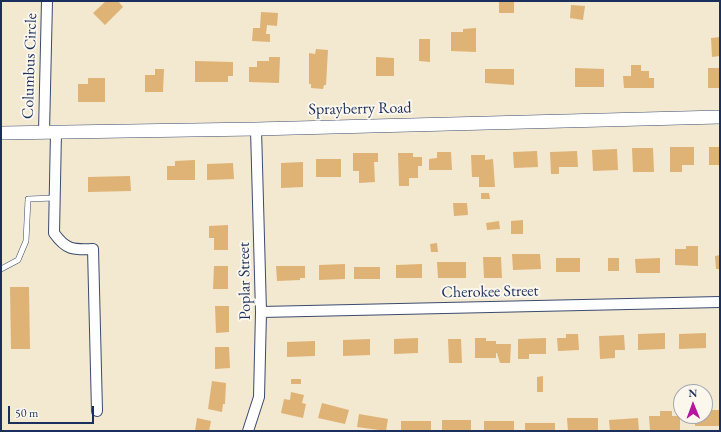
<!DOCTYPE html>
<html>
<head>
<meta charset="utf-8">
<style>
	body { margin:0 }
	#map { position:relative; width:721px; height:432px; overflow:hidden; background:#f3e9d0; font-family:"EB Garamond",serif }
	canvas { display:block }
	.frame { position:absolute; inset:0; border:2px solid #1b2f5e; pointer-events:none }
	.north { position:absolute; left:673px; top:384px; width:40px; height:40px; box-sizing:border-box; background:#fbf7ec; border:1px solid #a1a7b3; border-radius:50%; rotate:359deg; font-size:11px; font-weight:700; line-height:16px; text-align:center; color:#1b2f5e }
	.north::after { content:''; display:block; margin:auto; width:14px; height:18px; background:#b5179e; clip-path:polygon(50% 0,100% 100%,50% 72%,0 100%) }
	.scale { position:absolute; left:8px; top:406px; width:86px; height:18px; box-sizing:border-box; border:2px solid #1b2f5e; border-top:0; padding-left:5px; font-size:12px; line-height:14px; white-space:nowrap; color:#1b2f5e; -webkit-text-stroke:3px #fbf7ec; paint-order:stroke }
</style>
</head>
<body>
<div id="map">
<canvas width="721" height="432"></canvas>
<div class="frame"></div>
<div class="north">N</div>
<div class="scale">50 m</div>
</div>
<script>
const g = document.querySelector('canvas').getContext('2d');
g.lineJoin = 'round';
function fillPath(path, color) { g.fillStyle = color; g.fill(path, 'evenodd'); }
function strokePath(path, color, width, dash) { g.strokeStyle = color; g.lineWidth = width; g.lineCap = dash ? 'butt' : 'round'; g.setLineDash(dash || []); g.stroke(path); }
function write(font, color, halo, rows, align = 'center') {
  g.font = font + ' "EB Garamond",serif'; g.lineWidth = 4; g.setLineDash([]); g.textBaseline = 'middle'; g.strokeStyle = halo; g.fillStyle = color; for (const [text, x, y, turn = 0] of rows) {
    g.save(); g.translate(x, y); g.rotate((+turn || 0) * Math.PI / 180); g.textAlign = isNaN(turn) ? turn : align; if (halo) g.strokeText(text, 0, 0); g.fillText(text, 0, 0); g.restore();
  }
}
const building = new Path2D(`
	M106,1H118L123,7L105,25L93,13Z
	M499,1H514V13H499Z
	M571,5L585,6L583,20L570,18Z
	M261,12L278,13L277,26L267,25L266,34H270V42L252,41L253,28H260Z
	M476,28V52L451,51V32H463V29Z
	M720,37V56L712,57L711,38Z
	M419,39H430V62L419,61Z
	M316,49L328,50L326,85H324L323,89L311,88V84H309V53L315,54Z
	M269,57H280L279,83L249,82V67H257V61H269Z
	M376,57L394,58V76H376Z
	M195,61L233,62V76H228V82H195Z
	M631,65H641V71H649V78H654V88H624L623,76H631Z
	M575,68L604,69V87H575Z
	M708,68H720V88H708Z
	M155,69H164L163,92H145V75H155Z
	M485,69H514V85L485,83Z
	M88,78H105V102H78V84H88Z
	M670,147H694V165H682V172H670Z
	M709,147H720V165H709Z
	M632,148H653L654,172H633Z
	M617,149L618,170L593,171L592,150Z
	M537,151L538,167L514,168L513,152Z
	M577,151L578,167H559V174H551L550,152Z
	M437,152H451L452,170H429V159L437,158Z
	M353,153H378V162H374L375,182L359,183V171H353Z
	M398,153H413V157H422V166H418V178H409V186H399Z
	M471,155H485V160L493,159L495,187H479V177H472Z
	M316,159H341V177H316Z
	M195,160V180H167V166H175V161Z
	M303,162V187L281,188V163Z
	M233,163L234,179L207,180V164Z
	M130,176L131,191L88,192V177Z
	M481,193H489L490,199H481Z
	M453,203H467L468,215L454,216Z
	M523,220V234H511V221Z
	M499,221L500,229L487,230L486,223Z
	M228,225V250H214V238H209V226Z
	M437,243L438,252H431L430,244Z
	M686,246H698V266L675,265V249H686Z
	M512,254H540L541,269L513,270Z
	M720,255V269H716L715,256Z
	M483,257H501L502,278H484Z
	M556,258H580V272H556Z
	M608,258H619V271H608Z
	M660,258V273H636L635,259Z
	M437,262H466V278H438Z
	M345,264V279L319,280V265Z
	M422,264V278H396V265Z
	M214,266H228V289H213Z
	M276,266H305V278H300V280L277,281Z
	M354,267H380V279H354Z
	M10,287H29L30,349H11Z
	M215,306H229V332L216,333Z
	M665,333V349L638,350V334Z
	M706,333V348L679,349V334Z
	M566,334H578L579,350L558,351L557,338H566Z
	M624,335L625,350H615V358L600,359L599,336Z
	M418,338V353L394,354V339Z
	M475,338H486V341H496V344H511L510,363H500L497,353H496V358H475Z
	M546,338V354H529V359H518V339Z
	M370,339V355L343,356V340Z
	M448,339H461L462,363H449Z
	M315,341V356L287,357V342Z
	M215,347H229L230,368L215,369Z
	M543,376V392H537V377Z
	M291,379H301V384H291Z
	M212,381L226,383L225,404H223L222,412L208,409Z
	M291,392L304,395L302,403L306,404L303,418L281,413L284,399L290,400Z
	M322,403L349,410L345,424L318,418Z
	M705,410H719V426H695V416H705Z
	M660,411H672V416H680V430H650L649,416H660Z
	M359,414L388,419L386,431L357,427Z
	M197,418L211,421L209,431H195Z
	M567,418H598V431H568Z
	M638,418L639,431H610L609,420Z
	M442,420H471V431H442Z
	M401,421H431V431H401Z
	M484,421H514V431H484Z
	M525,423H555V431H525Z`);
const service = new Path2D(`
	M1,269L18,260L26,241L28,199L54,198`);
const minor = new Path2D(`
	M44,132L47,1
	M56,132L54,233C66,250 73,250 93,249L97,411
	M261,312L720,302
	M248,431L259,397L261,312L256,129`);
const tertiary = new Path2D(`
	M1,133L256,129L720,117`);
const streetNames = [
	["Columbus Circle",30,66,-88],
	["Sprayberry Road",360,109,-1],
	["Poplar Street",245,281,-91],
	["Cherokee Street",490,292,-1]
];
fillPath(building, '#dfb276');
strokePath(service, '#3b4b6f', 6);
strokePath(minor, '#3b4b6f', 12);
strokePath(tertiary, '#3b4b6f', 14);
strokePath(service, '#fff', 5);
strokePath(minor, '#fff', 10);
strokePath(tertiary, '#fff', 13);
write('16px', '#1b2f5e', '#fbf7ec', streetNames);
</script>
</body>
</html>
